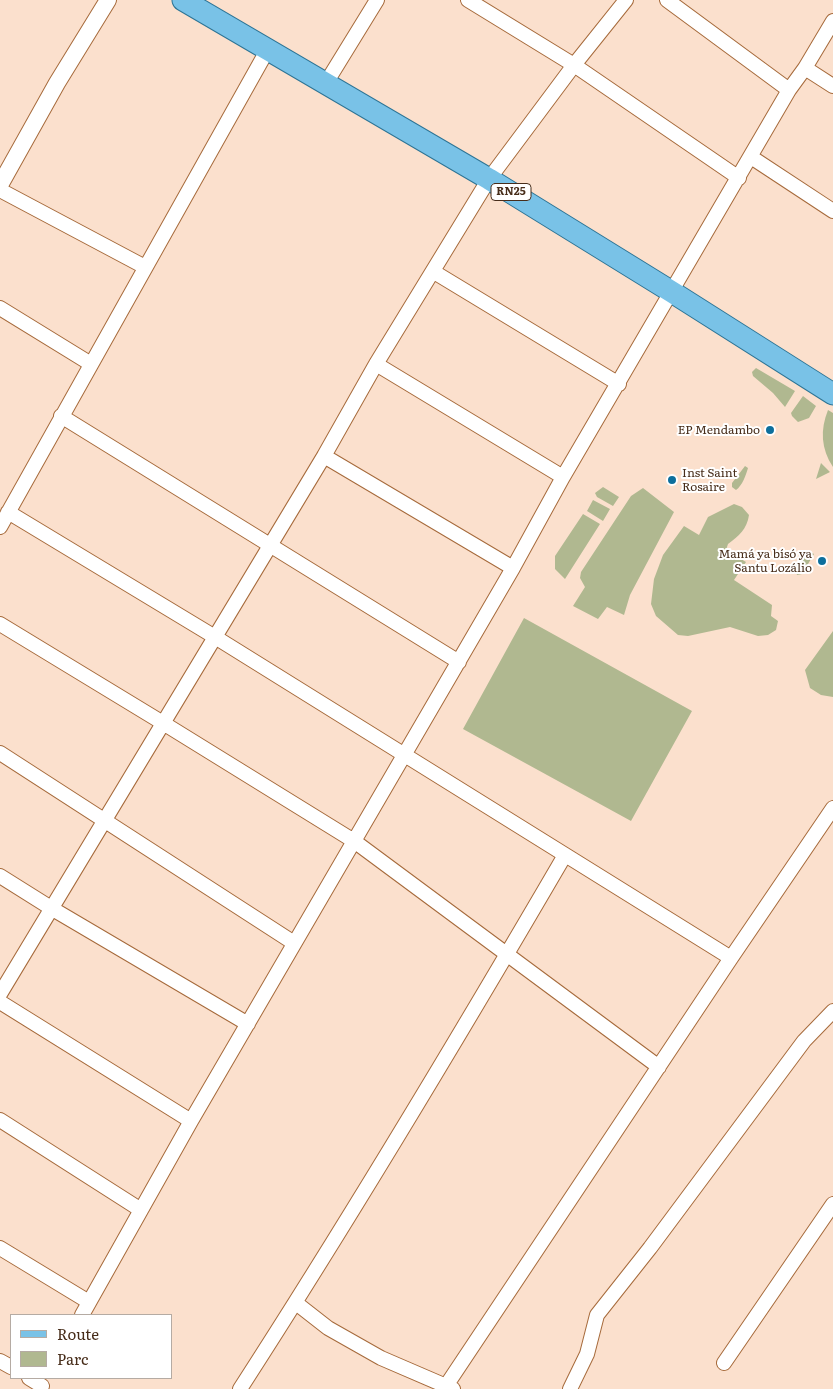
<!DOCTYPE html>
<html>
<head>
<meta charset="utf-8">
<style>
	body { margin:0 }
	#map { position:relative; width:833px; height:1389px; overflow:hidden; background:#fbe0cd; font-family:Literata,serif }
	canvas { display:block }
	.legend { position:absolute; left:10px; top:1314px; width:162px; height:65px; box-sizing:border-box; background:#fff; border:1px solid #b5aba3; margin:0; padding:6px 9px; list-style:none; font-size:15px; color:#472d1a }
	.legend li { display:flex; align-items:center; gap:10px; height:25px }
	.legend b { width:25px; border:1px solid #b5aba3 }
</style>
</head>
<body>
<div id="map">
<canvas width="833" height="1389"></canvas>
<ul class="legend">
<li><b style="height:6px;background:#79c2e7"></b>Route</li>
<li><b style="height:14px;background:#b0b890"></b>Parc</li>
</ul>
</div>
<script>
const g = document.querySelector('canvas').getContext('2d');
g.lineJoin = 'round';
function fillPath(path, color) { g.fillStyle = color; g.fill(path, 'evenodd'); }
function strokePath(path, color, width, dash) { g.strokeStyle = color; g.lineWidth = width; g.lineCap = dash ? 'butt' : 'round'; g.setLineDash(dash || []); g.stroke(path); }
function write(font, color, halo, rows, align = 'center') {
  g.font = font + ' Literata,serif'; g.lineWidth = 4; g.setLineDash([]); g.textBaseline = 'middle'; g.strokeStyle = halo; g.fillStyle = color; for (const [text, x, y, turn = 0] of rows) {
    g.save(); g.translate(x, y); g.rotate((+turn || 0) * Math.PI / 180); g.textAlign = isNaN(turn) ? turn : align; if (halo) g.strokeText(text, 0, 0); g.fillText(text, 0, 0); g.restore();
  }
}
const green = new Path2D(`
	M756,368L795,391L785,407L773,393L753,376L752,372Z
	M803,396L816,406L809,418L798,422L792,416L791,413Z
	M828,410L833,413V467C821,449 820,430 828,410Z
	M821,463L830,472L816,479Z
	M745,466L748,468C746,475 742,486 736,490L732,487V483Z
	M603,487L619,497L613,506L597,497L595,493Z
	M643,488L674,512L630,595L624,615L607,607L598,619L573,606L585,587L580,578L581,572L631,496Z
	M593,500L610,509L603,521L587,511Z
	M734,504L742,507L749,515C747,529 739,536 728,544L726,550L746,562L734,580L772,605L771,616L778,621L776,630L768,635L758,636L730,627L688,636L678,635L656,616L651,604L654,579L663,555L684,526L699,535L708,517Z
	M583,514L600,524L565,579L555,569V556Z
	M809,551L814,554L802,574L797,575L795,568C798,560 802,555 809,551Z
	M524,618L692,711L631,821L463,729Z
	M833,631V697L821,695L810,688L805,670Z`);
const minor = new Path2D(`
	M468,0L574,65L739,178
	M667,0L789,90
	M805,68L833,86
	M326,83L377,0
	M751,157L833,211
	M0,190L145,267
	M434,272L619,384
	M0,308L91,364
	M376,364L563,477
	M61,416L459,662
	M324,456L513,568
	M8,512L215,637L731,958
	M0,527L268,49
	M0,624L163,723L354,841L659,1067
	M0,753L294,943
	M0,876L51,908L248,1024
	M0,994L324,456L376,364L489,179L574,65L626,0
	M0,1002L191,1121
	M0,1120L141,1210
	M0,1248L89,1302
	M296,1303L328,1328L381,1358L453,1389
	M82,1315L191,1121L513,568L563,477L789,90L805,68L833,21
	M0,1361L11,1367
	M724,1363L833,1204
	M29,1378L42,1386
	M240,1389C353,1214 460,1035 565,855
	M444,1389L731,958L833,808
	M570,1389L587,1354L597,1315L650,1248L804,1041L833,1011`);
const tertiary = new Path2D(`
	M0,185L57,83L108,0`);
const primary = new Path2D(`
	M183,0L489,179L672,292L833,394`);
const markers = [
	[770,430,5,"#0d6f9c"],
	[672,480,5,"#0d6f9c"],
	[822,561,5,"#0d6f9c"]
];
const shields = [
	[511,192,40]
];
const shieldNames = [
	["RN25",511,192]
];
const poiNames = [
	["EP Mendambo",760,430],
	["Inst Saint",682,473,"left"],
	["Rosaire",682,487,"left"],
	["Mamá ya bísó ya",812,554],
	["Santu Lozálio",812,568]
];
fillPath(green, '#b0b890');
strokePath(minor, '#a66a3b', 16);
strokePath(tertiary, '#a66a3b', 18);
strokePath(primary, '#2d7495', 23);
strokePath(minor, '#fff', 14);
strokePath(tertiary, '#fff', 16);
strokePath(primary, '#79c2e7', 21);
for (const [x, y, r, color] of markers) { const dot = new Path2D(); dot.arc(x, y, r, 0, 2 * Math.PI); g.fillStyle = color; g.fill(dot); strokePath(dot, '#fff', 2); }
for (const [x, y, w] of shields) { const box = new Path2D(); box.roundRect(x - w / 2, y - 8.5, w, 17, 4); g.fillStyle = '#fff'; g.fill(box); strokePath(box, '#472d1a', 1); }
write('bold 11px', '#472d1a', null, shieldNames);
write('12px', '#472d1a', '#fff', poiNames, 'right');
</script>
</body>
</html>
